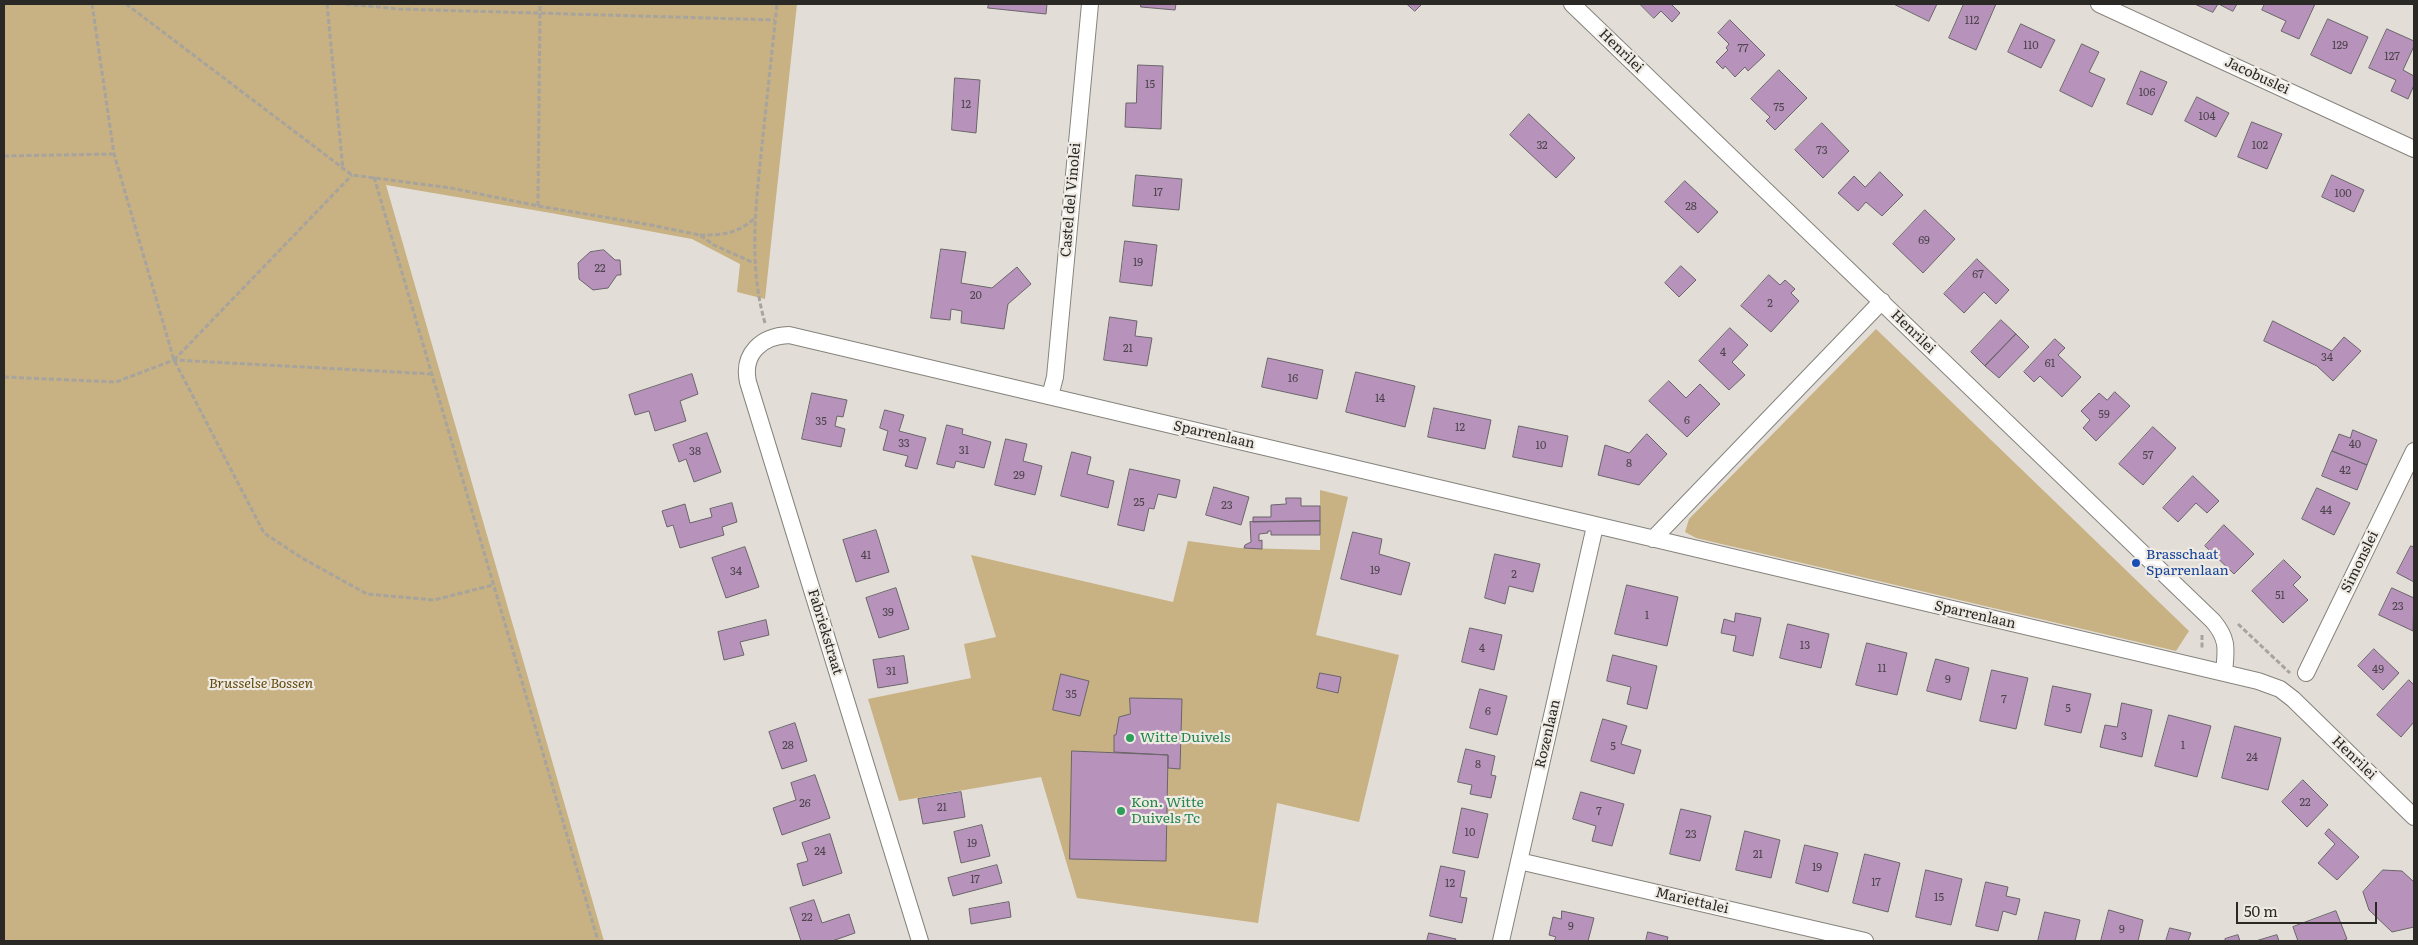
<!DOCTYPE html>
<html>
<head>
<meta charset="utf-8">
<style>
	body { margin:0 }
	#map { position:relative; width:2418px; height:945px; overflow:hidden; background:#e2ded7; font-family:Literata,serif }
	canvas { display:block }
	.frame { position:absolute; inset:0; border:5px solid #2a2926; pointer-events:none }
	.scale { position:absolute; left:2236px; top:902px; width:141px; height:22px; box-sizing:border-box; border:2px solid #2a2926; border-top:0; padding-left:6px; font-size:15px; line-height:18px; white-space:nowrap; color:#2a2926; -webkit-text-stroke:4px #efebe4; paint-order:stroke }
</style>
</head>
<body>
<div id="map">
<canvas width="2418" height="945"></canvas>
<div class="frame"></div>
<div class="scale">50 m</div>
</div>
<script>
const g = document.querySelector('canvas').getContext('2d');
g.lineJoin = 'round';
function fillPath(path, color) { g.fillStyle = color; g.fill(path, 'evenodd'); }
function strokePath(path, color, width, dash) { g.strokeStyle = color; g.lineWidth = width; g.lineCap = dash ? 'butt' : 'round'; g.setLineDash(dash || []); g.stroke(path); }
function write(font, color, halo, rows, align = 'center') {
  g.font = font + ' Literata,serif'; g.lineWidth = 4.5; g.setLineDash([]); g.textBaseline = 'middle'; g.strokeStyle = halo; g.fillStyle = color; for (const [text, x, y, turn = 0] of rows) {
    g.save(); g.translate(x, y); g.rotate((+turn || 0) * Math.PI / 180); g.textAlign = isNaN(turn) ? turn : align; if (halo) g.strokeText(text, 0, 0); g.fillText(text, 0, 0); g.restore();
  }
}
const green = new Path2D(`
	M4,4H797L765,299L737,292L740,264L692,239L551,213L386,185L604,941H4Z
	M1876,329L2189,631L2176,651L1696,538L1685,532L1689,519Z
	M1320,490L1348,497L1316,635L1399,655L1359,822L1277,803L1258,923L1077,898L1041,777L899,801L868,699L971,678L964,644L996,637L971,555L1173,602L1188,541L1240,548L1320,550Z`);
const building = new Path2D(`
	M989,4H1047L1046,14L988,8Z
	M1141,4H1176L1175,10L1141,7Z
	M1407,4H1422L1415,11Z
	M1640,4H1671L1680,13L1672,22L1661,11L1654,18Z
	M1894,4H1937L1929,21Z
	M1964,4H1996L1976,50L1949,38Z
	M2195,4H2218L2213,12Z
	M2219,4H2237L2233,11Z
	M2265,4H2315L2299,39L2281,31L2286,21L2262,10Z
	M2328,19L2368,37L2351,74L2311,55Z
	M1730,20L1765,55L1748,71L1745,67L1735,77L1725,66L1723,69L1716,62L1728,50L1726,48L1729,44L1718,33Z
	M2021,24L2055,40L2041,68L2008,52Z
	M2387,29L2414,41V46L2403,70L2414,76V85L2408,99L2391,91L2396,80L2369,68Z
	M2082,44L2099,52L2089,72L2105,79L2092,107L2060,91Z
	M1138,65L1163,66L1161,129L1125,127L1126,103H1136Z
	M1779,70L1807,98L1775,130L1766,121L1770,117L1751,99Z
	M2141,71L2167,82L2152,115L2127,104Z
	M955,78L980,80L976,133L952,130Z
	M2197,97L2229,113L2216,137L2185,121Z
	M1529,114L1575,158L1556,178L1510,135Z
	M2252,122L2282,134L2267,169L2238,157Z
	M1822,123L1849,151L1823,178L1795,150Z
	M1880,172L1903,195L1882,216L1866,202L1858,211L1838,193L1854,176L1865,187Z
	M1136,175L1182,179L1179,210L1133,206Z
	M2332,175L2364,190L2354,212L2322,197Z
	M1685,181L1718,212L1698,233L1665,202Z
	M1925,210L1955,239L1923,273L1893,244Z
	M1125,241L1157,245L1152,286L1120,282Z
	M941,249L966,252L961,283L992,288L1017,267L1031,284L1008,304L1004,329L961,323L962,311L951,309L950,320L931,318Z
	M604,250L615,260H620L621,275H617L608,288L593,290L579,279L578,263L590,252Z
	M1977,259L2009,290L1996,304L1984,292L1964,313L1944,294Z
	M1681,266L1696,280L1679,297L1665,283Z
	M1769,275L1780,285L1785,280L1795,289L1791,293L1799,301L1771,332L1741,306Z
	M1110,317L1137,321L1135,336L1152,338L1147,366L1104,360Z
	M2001,320L2016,334L1985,366L1971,352Z
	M2273,321L2332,351L2344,337L2361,351L2333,381L2317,366L2264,341Z
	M1730,328L1748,345L1732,362L1745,375L1729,390L1699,361Z
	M2016,334L2029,347L1999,378L1985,366Z
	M2055,339L2065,348L2058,355L2081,377L2062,397L2040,376L2034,382L2024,372Z
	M1268,358L1323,370L1317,399L1262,387Z
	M1356,372L1415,386L1405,427L1346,412Z
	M692,374L698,394L680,401L686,421L655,431L649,411L635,415L629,395Z
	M1669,381L1686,398L1700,384L1720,404L1687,437L1649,401Z
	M2115,392L2130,406L2096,441L2083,428L2090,420L2081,411L2099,393L2107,400Z
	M812,393L847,400L843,417L837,416L835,426L845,429L841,447L802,439Z
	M1434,408L1491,420L1485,449L1428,437Z
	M885,410L904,415L899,431L926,438L917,469L905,466L908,456L883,450L888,431L880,428Z
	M947,425L963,429L962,434L991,442L984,468L956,461L954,468L937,464Z
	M1519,426L1568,436L1562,467L1513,457Z
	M2153,427L2176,448L2143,485L2119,464Z
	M2353,430L2377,440L2367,465L2332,451L2339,434L2350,438Z
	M707,433L721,472L694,482L686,459L679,462L673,445Z
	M1647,434L1667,454L1639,485L1598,475L1605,445L1629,453Z
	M1006,439L1027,444L1023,461L1042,466L1035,495L995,485Z
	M2332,451L2367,465L2357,490L2322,476Z
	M1072,452L1091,457L1087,474L1114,481L1108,508L1061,496Z
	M1130,469L1180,480L1176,498L1158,494L1154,509L1149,508L1144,531L1118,525Z
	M2193,476L2219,501L2207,513L2196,503L2178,522L2163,508Z
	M1214,487L1249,497L1241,525L1206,515Z
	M2317,488L2350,503L2334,535L2302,519Z
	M1286,498H1301V506H1320V521L1253,522V517H1271V505L1286,504Z
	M732,503L737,522L722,527L724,535L680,548L673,525L667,527L662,511L685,504L690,523L712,517L710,509Z
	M1320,521V535H1271V531H1268V533L1259,534V541L1262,540V549L1244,548L1245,545L1251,542L1250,522Z
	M2224,525L2254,554L2234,574L2205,546Z
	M876,530L889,572L856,582L843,540Z
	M1353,532L1382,539L1379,554L1410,563L1401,595L1341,579Z
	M2411,546L2414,547V582L2397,573Z
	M745,547L759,587L726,598L712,558Z
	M1495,554L1540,564L1533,592L1509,586L1505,604L1485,598Z
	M2284,560L2301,577L2293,585L2308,600L2283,623L2252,591Z
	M1627,585L1678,597L1667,646L1615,634Z
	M896,588L909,629L879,638L866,598Z
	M2392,588L2414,598L2413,631L2379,615Z
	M1736,613L1761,618L1753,656L1733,651L1736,636L1721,633L1724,619L1734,622Z
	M766,620L769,635L740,642L744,655L724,660L718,632Z
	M1788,624L1829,634L1821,668L1780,658Z
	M1470,628L1502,635L1494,670L1462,662Z
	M1867,643L1907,653L1897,695L1856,685Z
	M2374,649L2399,673L2383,690L2358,666Z
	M1613,655L1657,666L1647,709L1627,704L1631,687L1607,681Z
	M904,656L908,683L878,688L873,660Z
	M1936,659L1969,668L1961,700L1927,691Z
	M1992,670L2028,678L2016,729L1980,721Z
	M1320,673L1341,677L1338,693L1317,688Z
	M1061,674L1089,681L1080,716L1053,710Z
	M2409,680L2414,685V722L2401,737L2377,715Z
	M2053,686L2091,694L2081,733L2045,725Z
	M1480,689L1507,696L1497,735L1470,728Z
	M1130,698L1182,699L1180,769L1168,768V755L1114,752V735H1116L1119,717L1130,714Z
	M2122,703L2152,710L2142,757L2100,747L2105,725L2117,727Z
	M2169,715L2211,726L2197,777L2155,766Z
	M1603,719L1627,726L1621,744L1641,750L1634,774L1591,761Z
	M795,723L807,761L782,769L769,732Z
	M2235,726L2281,738L2268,790L2222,778Z
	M1466,749L1495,756L1491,775L1496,776L1491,798L1470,794L1472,785L1458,782Z
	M1072,751L1168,755L1166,861L1070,859Z
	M815,775L830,818L782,835L773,808L796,800L791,783Z
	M2303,780L2328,805L2307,827L2282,802Z
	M961,792L965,817L923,824L918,799Z
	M1581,792L1624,804L1612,846L1592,841L1596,826L1573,819Z
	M1462,808L1488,814L1478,858L1453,853Z
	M1681,809L1711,816L1700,861L1670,854Z
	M982,825L990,856L961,863L954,832Z
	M2329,829L2359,857L2337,880L2318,863L2335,844L2325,834Z
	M1745,831L1780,840L1771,878L1736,870Z
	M830,834L842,873L803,886L797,864L808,861L802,843Z
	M1805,845L1838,853L1828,892L1796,883Z
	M1865,854L1900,863L1888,912L1853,903Z
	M997,865L1002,883L953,896L948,878Z
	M1441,866L1465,871L1460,897L1467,898L1462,923L1430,916Z
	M1926,870L1962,879L1951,925L1916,917Z
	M2383,870L2402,871L2414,882V927L2392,932L2369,910L2363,892Z
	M1986,882L2008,887L2006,896L2020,899L2016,915L2003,911L1998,931L1976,926Z
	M814,900L822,923L849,914L855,933L832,941H801L790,908Z
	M1009,902L1011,917L971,924L969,909Z
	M2109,910L2143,920L2138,941H2101Z
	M1562,911L1594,918L1588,941H1554L1556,937L1549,935L1553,917L1561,919Z
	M2336,911L2347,939L2342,941H2298L2293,927Z
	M2045,912L2080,920L2075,941H2038Z
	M2170,928L2191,933L2188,941H2166Z
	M1648,932L1668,937L1667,941H1646Z
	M1429,933L1456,939L1455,941H1427Z
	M2238,935L2240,941H2225V939Z
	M2277,935L2279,941H2256Z`);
const path = new Path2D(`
	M92,4L114,154L174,360L264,533L302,558L367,594L434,600L493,585
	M126,4L352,175L451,188L538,206L651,225L700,235L714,245L754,263
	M327,4L343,170
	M346,4L399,9L775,20
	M4,156L114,154
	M374,177L598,941
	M538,206L540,4
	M700,235C725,235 735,234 754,219
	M765,323C748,264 756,205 762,145C767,98 772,51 777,4
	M174,360L352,175
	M4,377L116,382L174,360L433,374
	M2238,624L2290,673
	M2202,635V650`);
const street = new Path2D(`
	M1572,4L2213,621C2229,640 2226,650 2224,673
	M2099,4L2414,149
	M1050,396L1055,377L1090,4
	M1653,539L1882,301
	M2306,673L2414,451
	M1519,861L1865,941
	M920,941L748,382C742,354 761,336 789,335L2258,681L2280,689L2293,699L2414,817
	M1501,941L1595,526`);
const markers = [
	[2136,563,5,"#1a4fb4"],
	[1130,738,5,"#2e9e5b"],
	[1121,811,5,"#2e9e5b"]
];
const numberNames = [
	["112",1972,21],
	["110",2031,46],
	["129",2340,46],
	["77",1743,49],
	["127",2392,57],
	["15",1150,85],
	["106",2147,93],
	["12",966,105],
	["75",1779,108],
	["104",2207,117],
	["32",1542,146],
	["102",2260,146],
	["73",1822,151],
	["17",1158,193],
	["100",2343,194],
	["28",1691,207],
	["69",1924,241],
	["19",1138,263],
	["22",600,269],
	["67",1978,275],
	["20",976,296],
	["2",1770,304],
	["21",1128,349],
	["4",1723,353],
	["34",2327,358],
	["61",2050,364],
	["16",1293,379],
	["14",1380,399],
	["59",2104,415],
	["6",1687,421],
	["35",821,422],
	["12",1460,428],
	["33",904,444],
	["40",2355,445],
	["10",1541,446],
	["31",964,451],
	["38",695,452],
	["57",2148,456],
	["8",1629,464],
	["42",2345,471],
	["29",1019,476],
	["25",1139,503],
	["23",1227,506],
	["44",2326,511],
	["41",866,556],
	["19",1375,571],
	["34",736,572],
	["2",1514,575],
	["51",2280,596],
	["23",2398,607],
	["39",888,613],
	["1",1647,616],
	["13",1805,646],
	["4",1482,649],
	["11",1882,669],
	["49",2378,670],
	["31",891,672],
	["9",1948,680],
	["35",1071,695],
	["7",2004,700],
	["5",2068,709],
	["6",1488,712],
	["3",2124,737],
	["28",788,746],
	["1",2183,746],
	["5",1613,747],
	["24",2252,758],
	["8",1478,765],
	["22",2305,803],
	["26",805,804],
	["21",942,808],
	["7",1599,812],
	["10",1470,833],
	["23",1691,835],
	["19",972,844],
	["24",820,852],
	["21",1758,855],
	["19",1817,868],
	["17",975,880],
	["17",1876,883],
	["12",1450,884],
	["15",1939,898],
	["22",807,918],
	["9",1571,927],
	["9",2122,930]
];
const streetNames = [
	["Henrilei",1621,51,44],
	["Jacobuslei",2257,76,25],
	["Castel del Vinolei",1071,200,-85],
	["Henrilei",1913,332,44],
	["Sparrenlaan",1214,435,13],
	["Simonslei",2360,562,-64],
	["Sparrenlaan",1975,615,13],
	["Fabriekstraat",825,632,73],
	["Rozenlaan",1548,734,-77],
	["Henrilei",2354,758,44],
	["Mariettalei",1692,901,13]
];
const transitNames = [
	["Brasschaat",2146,555],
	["Sparrenlaan",2146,571]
];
const parkNames = [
	["Brusselse Bossen",261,684]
];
const leisureNames = [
	["Witte Duivels",1140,738],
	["Kon. Witte",1131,803],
	["Duivels Tc",1131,819]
];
fillPath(green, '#c8b182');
fillPath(building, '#b793bc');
strokePath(building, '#6a656a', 1);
strokePath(street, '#86837d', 18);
strokePath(path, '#a7a49e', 3, [5, 2.5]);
strokePath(street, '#fff', 16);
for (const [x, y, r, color] of markers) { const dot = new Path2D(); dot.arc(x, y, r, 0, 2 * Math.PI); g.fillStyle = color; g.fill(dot); strokePath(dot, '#efebe4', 2); }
write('11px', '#4d444c', null, numberNames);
write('14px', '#2a2926', '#efebe4', streetNames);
write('14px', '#164399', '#efebe4', transitNames, 'left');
write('italic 14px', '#624a0a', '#efebe4', parkNames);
write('14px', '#27864d', '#efebe4', leisureNames, 'left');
</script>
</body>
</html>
